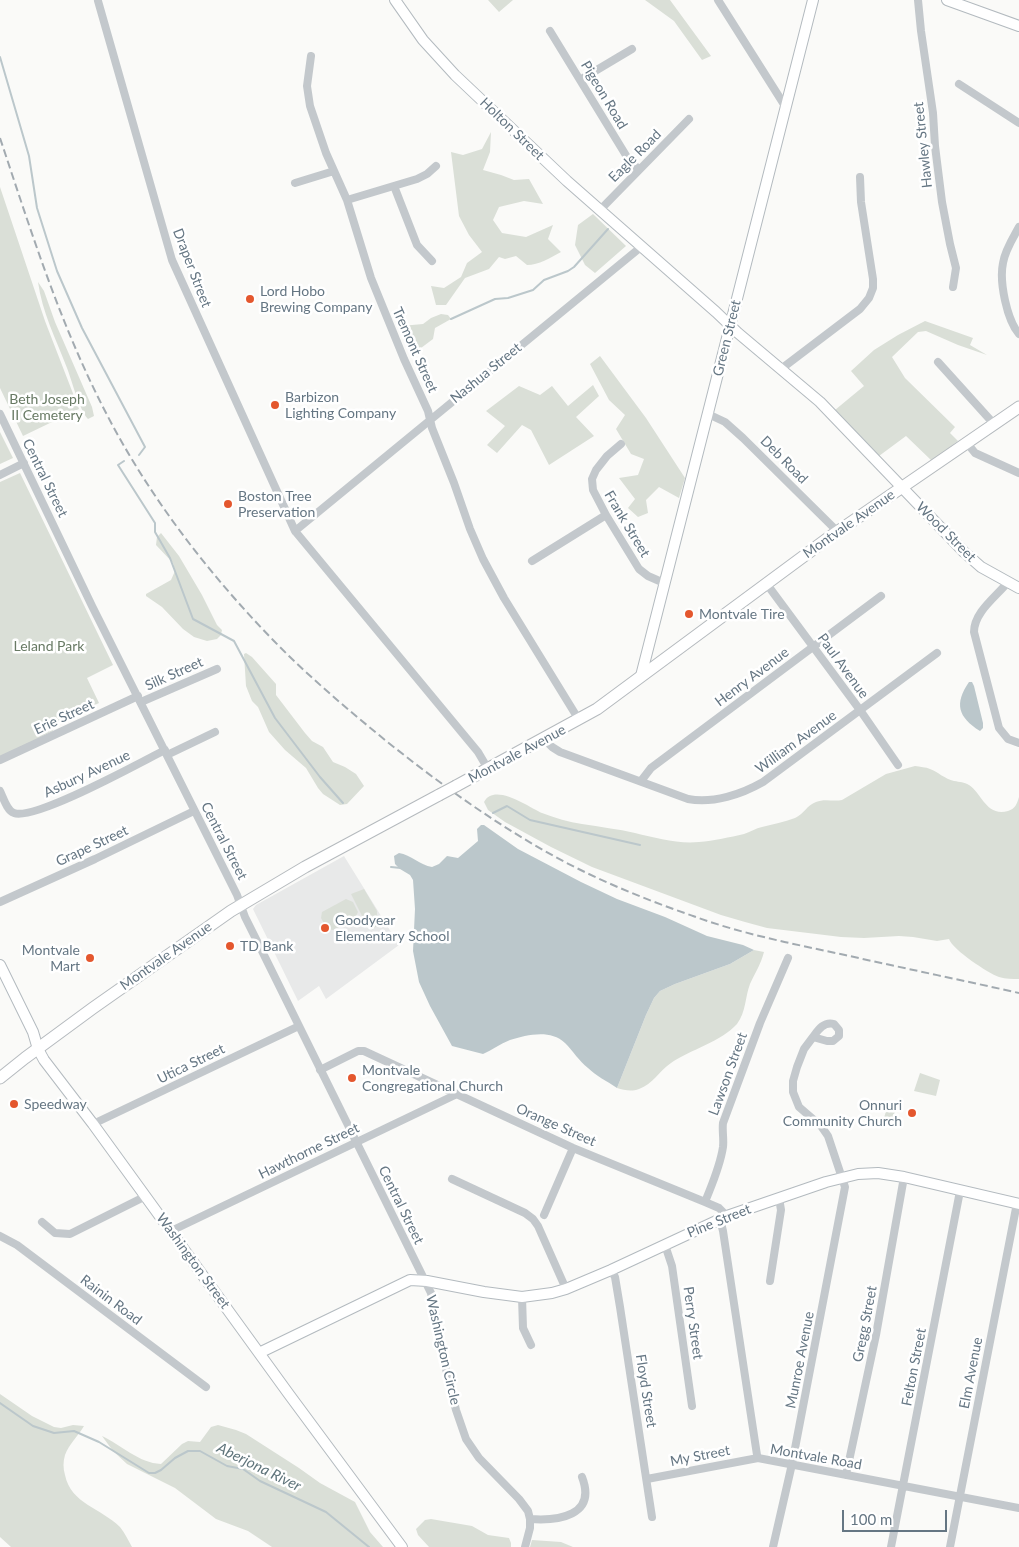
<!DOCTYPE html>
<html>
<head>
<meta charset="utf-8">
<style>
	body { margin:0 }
	#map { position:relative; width:1019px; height:1547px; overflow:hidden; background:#fafaf8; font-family:Lato,sans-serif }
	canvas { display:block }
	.scale { position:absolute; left:842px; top:1510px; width:105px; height:22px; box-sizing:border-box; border:2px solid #657683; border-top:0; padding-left:6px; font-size:15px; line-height:18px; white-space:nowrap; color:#657683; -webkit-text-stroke:4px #fff; paint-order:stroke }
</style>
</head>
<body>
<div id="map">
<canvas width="1019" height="1547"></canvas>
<div class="scale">100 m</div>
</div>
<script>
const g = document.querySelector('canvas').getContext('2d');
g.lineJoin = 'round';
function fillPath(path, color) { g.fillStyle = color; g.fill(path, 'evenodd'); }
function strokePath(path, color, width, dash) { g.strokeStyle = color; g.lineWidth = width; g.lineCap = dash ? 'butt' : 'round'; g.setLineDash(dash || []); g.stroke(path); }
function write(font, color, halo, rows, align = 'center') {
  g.font = font + ' Lato,sans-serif'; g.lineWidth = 5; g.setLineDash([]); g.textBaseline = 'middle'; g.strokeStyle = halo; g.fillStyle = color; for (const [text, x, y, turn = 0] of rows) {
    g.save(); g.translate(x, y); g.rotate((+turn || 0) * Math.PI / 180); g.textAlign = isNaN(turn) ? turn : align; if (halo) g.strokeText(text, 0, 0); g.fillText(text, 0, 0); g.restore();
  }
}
const built = new Path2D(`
	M344,856L399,945L326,999L319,986L298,1001L253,909L256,905Z`);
const green = new Path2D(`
	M488,0H513L499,12Z
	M645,0H670L711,56L702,60L674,21Z
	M491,132L490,152L483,170L501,175L514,180L529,179L543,204L524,201L499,207L493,220L502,233L526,237L553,225L548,239L561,252C550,258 539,265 527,265L516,256L505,259L499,257L489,269L465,278L446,305H436L431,286L444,288L461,277L467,263L482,252L469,235L459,216L451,152L463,155L482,149Z
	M0,187L45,321L79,409L23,436L0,388Z
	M593,214L626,246L595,273L585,265L575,245L578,225Z
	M38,282L44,291L55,322L92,407L94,416L88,419C79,409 72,381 67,368C56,339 42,312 38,282Z
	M441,314L448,315L451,319L435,328L433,339L417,351C407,350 399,335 401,326L423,324L431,318Z
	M925,321L973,338L970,345L987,355L958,345L926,331L918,332L892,357L905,378L955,427L950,433L958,441L932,461L906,436L879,456L835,410L864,386L851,371L874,350L898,335Z
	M600,356L646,418L685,478L679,498L659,487L646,500L648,513L638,517L628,508L635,499L619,478L638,475L644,459L631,454L616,429L625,415L609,400L590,364Z
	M593,385L599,396L576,417L594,436L549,465L531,430L522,425L497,453L487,445L505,426L486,411L519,386L540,395L552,386L568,406Z
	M0,432L13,458L0,464Z
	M20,473L113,665L87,678L99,703L51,725L53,731L0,757V482Z
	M161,533L179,556L202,595L217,625L222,630L221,635L217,639L207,641L194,637L183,629L162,607L146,596V594L171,580L175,571L173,563L156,545L157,537Z
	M246,653L252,657L276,684V695L305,733L312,741L323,747L333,762L345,767L356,774L364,786L347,804L340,805L323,794L318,788L306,768L285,750L269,732L258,707L252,701L246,686L244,654Z
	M915,766C920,767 926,767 930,769C938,772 945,779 954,781C960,782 964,782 969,785C982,793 986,817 1008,811C1015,809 1017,804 1019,797V979C1012,979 1006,979 999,977C988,973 953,950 949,939L937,941L913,937L899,936L864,938L841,937L767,928L745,922L721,915L592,867L551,847L505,822L488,810L484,802C494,782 529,807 542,813C555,818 569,822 582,824C600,827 618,829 635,833C656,838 677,844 699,842C714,841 730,837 744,834C750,832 756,828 762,827C773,824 784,822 795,818C804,814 807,805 816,802C825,798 833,802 842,800L886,774Z
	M364,889L377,911V926L372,930L366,922L373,916L371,915L364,920L351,894Z
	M346,899L353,902L358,912L355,918L333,930L327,929L321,918L322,912Z
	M754,950L764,952C761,964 755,973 750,984C745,997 746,1012 737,1024C722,1041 690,1050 671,1063C659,1071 653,1084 639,1089C631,1092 624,1090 617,1088L646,1015L654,998L660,991L675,984L730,964Z
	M920,1073L940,1080L936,1096L914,1091Z
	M889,1102L897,1104L891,1126L882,1124Z
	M0,1394L32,1416L54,1427L61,1428L73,1425L84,1426C78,1436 69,1444 65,1455C63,1462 63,1468 65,1475C71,1504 101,1508 120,1527C125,1533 128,1540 132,1547H11L0,1537Z
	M218,1425L236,1430L246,1434L299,1468L320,1483L355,1502L370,1532L383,1547H272L248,1531L216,1519L175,1488L127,1464L113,1451L102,1436C121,1445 139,1463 161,1464L182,1444L188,1441L200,1442L211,1427Z
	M431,1519L472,1526L488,1535L509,1538L511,1543V1547H429L418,1535L416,1529L425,1520Z
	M532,1540L561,1542L573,1547H530Z`);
const water = new Path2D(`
	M969,682H972L974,686L983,723V728L980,731C958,717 954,704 969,682Z
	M481,825H484L518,849L581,882L617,899L665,917L707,936L743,945L754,950L730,964L675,984L660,991L654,998L646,1015L617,1088C607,1081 596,1076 588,1068C579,1061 573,1051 565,1043C550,1029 527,1035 510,1040C500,1044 492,1050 483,1054L452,1046L430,1006L419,982L413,951L415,909L413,880L410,875L400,869L395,864L394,856L399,853C411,855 420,865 432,867L439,864L447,856L458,858L478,841L477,829Z`);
const stream = new Path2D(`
	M0,57L29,156L37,208L57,271L82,328L145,447L139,455
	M451,319L495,299L508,298L533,290L544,280L568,271L574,267L608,229
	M124,461L118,465L155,523V532L170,558L193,619L234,641L275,718L320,777L343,803
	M493,813L507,806L530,820L640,845
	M391,867L401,868
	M0,1403L33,1426L54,1433L74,1431L99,1442L149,1473H155L161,1470L175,1458L188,1451H200L227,1466L243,1469L260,1481L326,1512L369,1547`);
const street = new Path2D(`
	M718,0L785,106
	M918,0L921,31L933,113L935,146L942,202L950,244L956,268L953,287
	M98,1L172,260L295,531
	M550,31L627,157L639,170
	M311,56L307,86L310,106L326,153L347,200L371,278L404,359L428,411L432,428L454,483L470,529L483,559L504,598L579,720
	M580,80L632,49
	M959,84L1019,123
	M295,183L334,171
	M394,186L417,245L432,261
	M347,200L417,179L427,174L436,166
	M600,210L689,119
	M1019,227C1013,238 1005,250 1003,263C999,282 1007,320 1019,334
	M938,362L994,424
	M781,369L860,309L869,298L873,288V279L861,202L860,177
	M0,414L92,606L237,895L245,917L260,947L431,1293L446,1369L456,1410L466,1439L479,1458L519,1499L528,1511L530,1519V1528L525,1547
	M708,414L725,422L743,438L837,531
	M967,443L975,453L1019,473
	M621,444L607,456L596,470L592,479L593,490L606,515L639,569L648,576L664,583
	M0,475L24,463
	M532,561L606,515
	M1008,582C996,597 974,612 974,632L999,728L1008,739L1019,743
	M766,583L860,710L898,765
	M141,702L217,669
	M544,739L552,747L560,752L688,799C713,804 742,794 763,782L937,653
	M167,755L215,732
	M0,760L138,696
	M488,769L478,752L295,531L641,247
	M641,781L651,768L881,596
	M0,791C3,797 7,811 14,813C35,821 141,762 165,750
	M0,902L95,859L194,811
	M320,1070L358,1051H364L573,1148L705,1202L719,1208L727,1216
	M93,1124L299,1026
	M452,1179L525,1213L533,1219L538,1226L566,1289
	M705,1202C712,1184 720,1167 723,1147C724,1139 722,1131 723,1123L760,1023L788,958
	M544,1215L573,1148
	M720,1219L723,1231L757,1455L758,1458L1019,1508
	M42,1222L55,1233L70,1234L146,1196
	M171,1231L457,1094
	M0,1236L17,1245L206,1387
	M665,1245L672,1266L692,1406
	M611,1270L615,1277L620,1307L652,1517
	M770,1281L781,1210L779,1198
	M522,1297L523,1328L531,1345
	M846,1475L876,1335L904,1177
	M647,1479L758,1458
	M530,1519C558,1521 597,1516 582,1477
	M773,1547L792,1464L845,1187L828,1136L821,1126L799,1107L793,1092V1081L797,1067L804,1049L813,1037L827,1041H833L839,1036V1030L834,1024C824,1021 818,1030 813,1037
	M891,1547L960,1191
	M950,1547L1017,1203`);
const secondary = new Path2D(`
	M395,0L423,40L455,75L567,181L716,312L738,333L820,402L964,552L981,567L1019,588
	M947,0L1019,26
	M641,676L813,0
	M0,965L33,1032L38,1049L44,1060L93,1124L288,1393L402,1547
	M259,1353L410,1280L427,1281L484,1292L522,1297L552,1293L566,1289L611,1270L727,1216L826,1182L858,1174L878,1173L904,1177L1019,1204`);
const primary = new Path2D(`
	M456,786L597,709L831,536L1019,407
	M0,1078L25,1058L93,1008L231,911L305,867L439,795`);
const rail = new Path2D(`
	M0,138C31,231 60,324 105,411C148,495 207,572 273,640C308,676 346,708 385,740C435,780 487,818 543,850C590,877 641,898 693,916C742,934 794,944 845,955C903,968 961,980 1019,993`);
const primaryBridge = new Path2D(`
	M439,795L456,786`);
const markers = [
	[250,299,5,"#e4572e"],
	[275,405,5,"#e4572e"],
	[228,504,5,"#e4572e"],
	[689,614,5,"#e4572e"],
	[325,928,5,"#e4572e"],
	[230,946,5,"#e4572e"],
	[90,958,5,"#e4572e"],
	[352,1078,5,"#e4572e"],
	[14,1104,5,"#e4572e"],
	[912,1113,5,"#e4572e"]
];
const streetNames = [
	["Pigeon Road",604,95,59],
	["Holton Street",512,129,44],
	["Hawley Street",923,145,-96],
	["Eagle Road",635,156,-45],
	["Draper Street",192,268,69],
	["Green Street",727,338,-76],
	["Tremont Street",415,350,66],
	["Nashua Street",486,373,-39],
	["Deb Road",784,460,45],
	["Central Street",45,478,64],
	["Frank Street",627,524,59],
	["Montvale Avenue",849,524,-35],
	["Wood Street",946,532,45],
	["Paul Avenue",843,666,54],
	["Silk Street",174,674,-24],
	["Henry Avenue",752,677,-37],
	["Erie Street",64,717,-25],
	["William Avenue",796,742,-36],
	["Montvale Avenue",517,754,-28],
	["Asbury Avenue",87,774,-25],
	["Central Street",224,841,63],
	["Grape Street",92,846,-25],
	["Montvale Avenue",166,956,-35],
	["Utica Street",191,1064,-26],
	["Lawson Street",728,1074,-70],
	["Orange Street",556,1125,24],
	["Hawthorne Street",309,1151,-26],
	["Central Street",401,1205,64],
	["Pine Street",719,1221,-22],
	["Washington Street",193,1261,54],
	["Rainin Road",111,1300,37],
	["Perry Street",693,1323,82],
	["Gregg Street",865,1324,-79],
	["Washington Circle",443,1350,77],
	["Munroe Avenue",800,1360,-79],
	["Felton Street",914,1367,-79],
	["Elm Avenue",971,1373,-79],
	["Floyd Street",646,1391,81],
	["My Street",700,1456,-11],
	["Montvale Road",816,1457,10]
];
const poiNames = [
	["Lord Hobo",260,291],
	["Brewing Company",260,307],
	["Barbizon",285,397],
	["Lighting Company",285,413],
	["Boston Tree",238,496],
	["Preservation",238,512],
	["Montvale Tire",699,614],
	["Goodyear",335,920],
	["Elementary School",335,936],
	["TD Bank",240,946],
	["Montvale",80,950,"right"],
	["Mart",80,966,"right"],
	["Montvale",362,1070],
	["Congregational Church",362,1086],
	["Speedway",24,1104],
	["Onnuri",902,1105,"right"],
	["Community Church",902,1121,"right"]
];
const parkNames = [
	["Beth Joseph",47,399],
	["II Cemetery",47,415],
	["Leland Park",49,646]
];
const waterNames = [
	["Aberjona River",259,1467,26]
];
fillPath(built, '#e8e9e9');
fillPath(green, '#dadfd7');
fillPath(water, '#bbc7cb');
strokePath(stream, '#bbc7cb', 2);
strokePath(secondary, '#b3babf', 12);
strokePath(primary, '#b5babe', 13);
strokePath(street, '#c3c8cc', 8);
strokePath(secondary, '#fff', 10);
strokePath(primary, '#fff', 11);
strokePath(rail, '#a2aab0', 2, [8, 4]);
strokePath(primaryBridge, '#b5babe', 13, []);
strokePath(primaryBridge, '#fff', 11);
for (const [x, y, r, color] of markers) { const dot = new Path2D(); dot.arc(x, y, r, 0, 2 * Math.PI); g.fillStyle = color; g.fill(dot); strokePath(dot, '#fff', 2); }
write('14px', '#657683', '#fff', streetNames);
write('14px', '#657683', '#fff', poiNames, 'left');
write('14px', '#687a64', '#fff', parkNames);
write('italic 15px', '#60757c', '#fff', waterNames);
</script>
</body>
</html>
